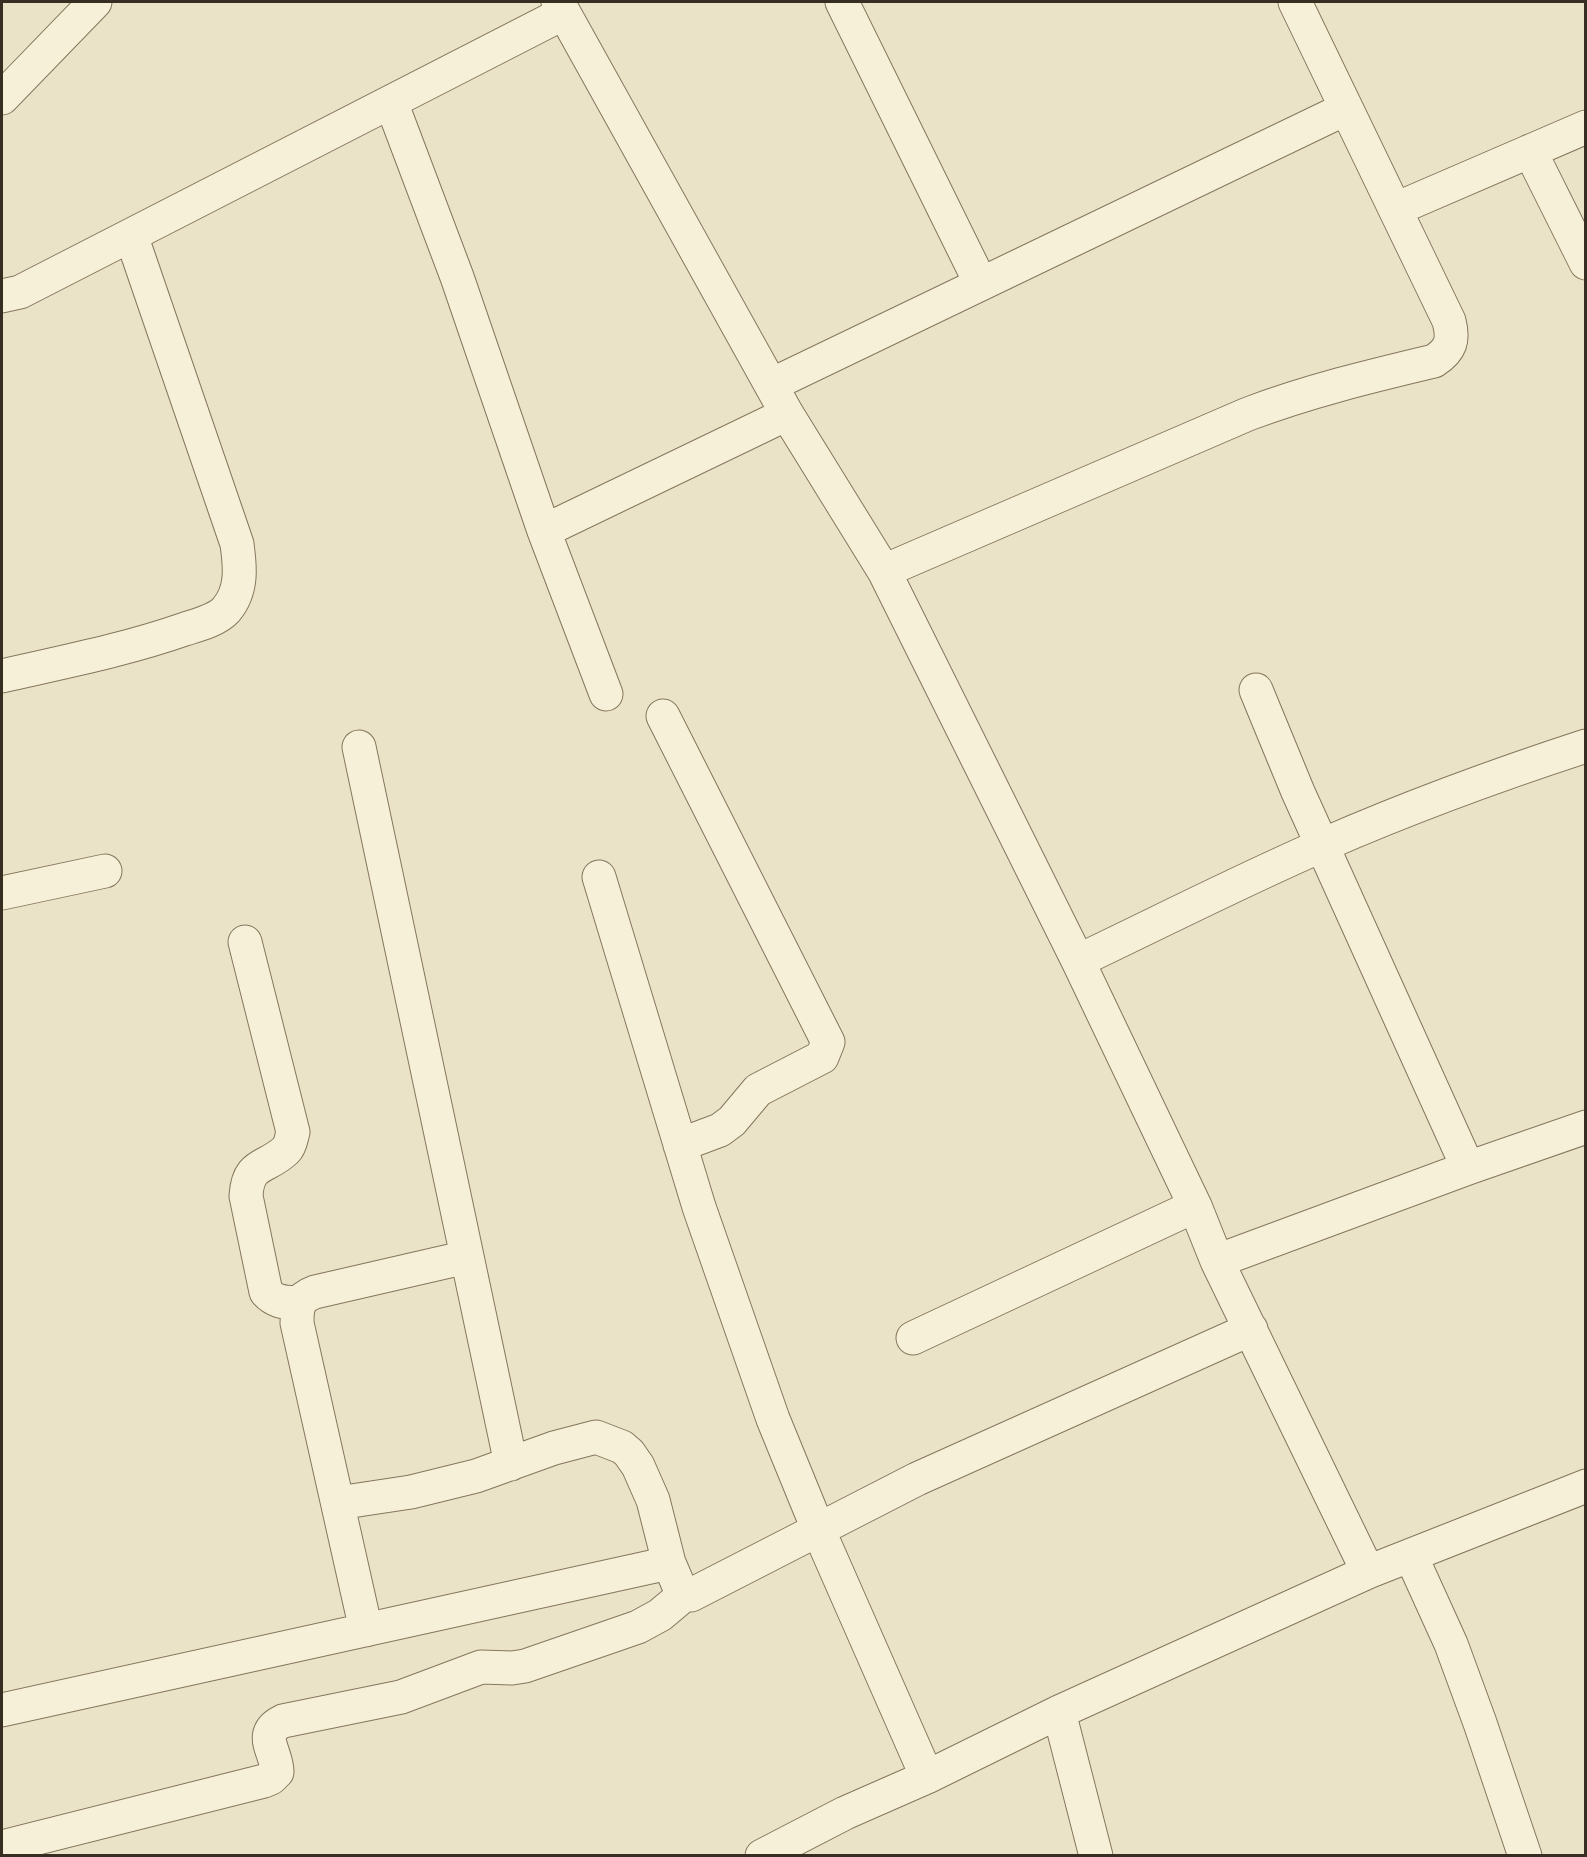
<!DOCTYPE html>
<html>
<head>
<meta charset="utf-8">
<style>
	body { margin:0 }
	#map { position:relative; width:1587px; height:1857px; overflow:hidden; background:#ebe3c7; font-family:"Libre Baskerville",serif }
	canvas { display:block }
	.frame { position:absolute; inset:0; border:3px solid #372d20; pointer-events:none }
</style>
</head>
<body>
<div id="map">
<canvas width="1587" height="1857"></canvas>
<div class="frame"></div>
</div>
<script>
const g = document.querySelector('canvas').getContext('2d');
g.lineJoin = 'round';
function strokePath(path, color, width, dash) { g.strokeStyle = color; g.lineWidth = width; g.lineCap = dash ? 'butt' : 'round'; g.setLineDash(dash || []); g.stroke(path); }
const minor = new Path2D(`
	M558,2L787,414L884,571L1078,961L1195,1206L1217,1261L1368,1572
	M842,2L981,284
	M2,98L95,2
	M391,102L457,277L544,531L606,694
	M1530,151L1586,263
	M1396,209L1586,127
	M2,296L20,292L564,13
	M771,385L1345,109
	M544,531L787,414
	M884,571L1248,414C1309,391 1371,376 1434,361C1451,350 1454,340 1449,321L1295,2
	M2,676C63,662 125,650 185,629C198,625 217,620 226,610C243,590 240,566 237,544L131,235
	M1256,690L1298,792L1468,1168
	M663,716L828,1042L822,1057L758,1090L732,1121L720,1130L680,1145
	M359,747L511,1464
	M599,877L699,1207L773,1419L818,1529L927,1777
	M2,893L105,871
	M245,942L293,1132C291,1138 291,1145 286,1150C267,1169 248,1161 246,1196L266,1292C276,1303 285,1302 299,1303
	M1078,961C1160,922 1242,880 1325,844C1410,807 1497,775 1586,746
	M1217,1261L1468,1168L1586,1127
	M913,1338L1195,1206
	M338,1503L411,1492L476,1476L554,1448L596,1437L622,1447L629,1453L638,1466L653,1500L669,1563L681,1591L685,1594L691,1595L917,1479L1251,1329
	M1411,1556L1451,1644L1480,1723L1525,1856
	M366,1630L297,1323C297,1307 298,1298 315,1292L467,1257
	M2,1710L669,1563
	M1059,1712L1096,1856
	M2,1847L264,1781L271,1778L277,1772C277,1751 256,1734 283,1721L401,1697L481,1667L512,1668L525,1666L638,1627L660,1615L685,1594
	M762,1856L845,1813L927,1777L1059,1712L1368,1572L1586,1486`);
strokePath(minor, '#85765d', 35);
strokePath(minor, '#f6f0d9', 33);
</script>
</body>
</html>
